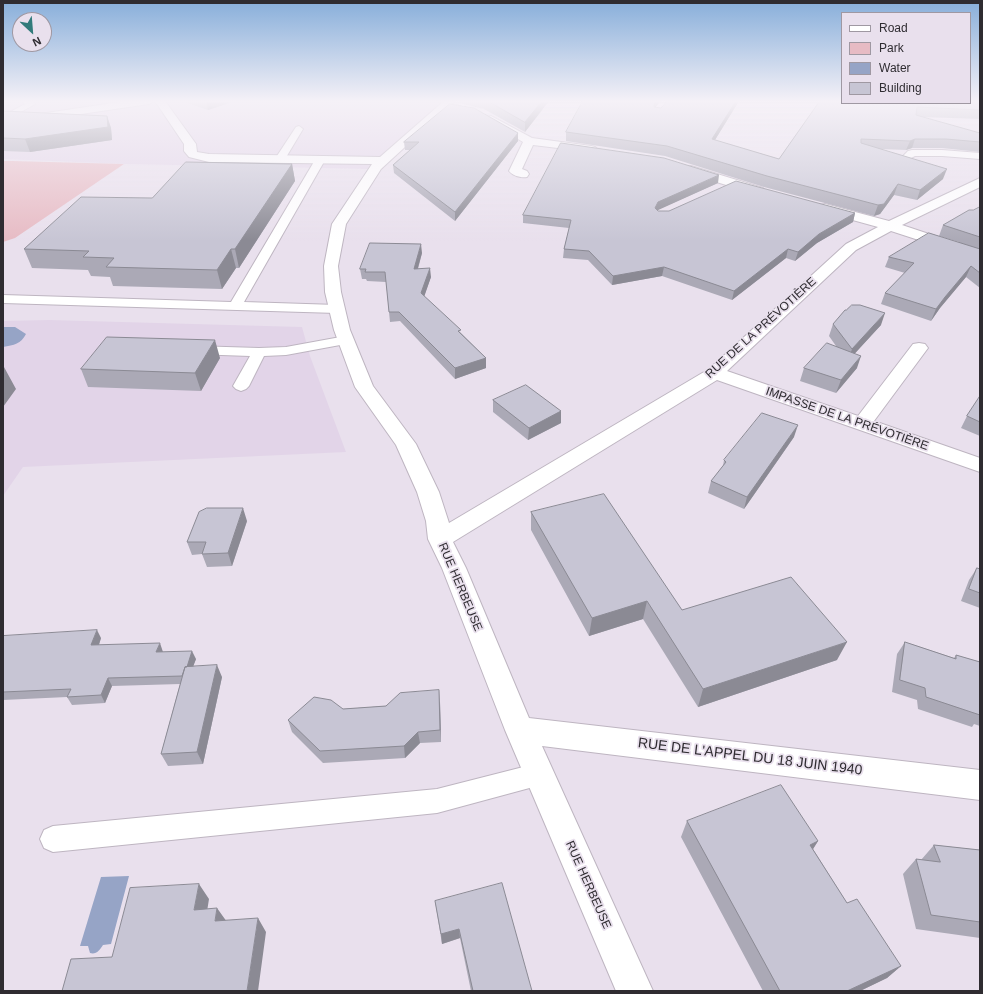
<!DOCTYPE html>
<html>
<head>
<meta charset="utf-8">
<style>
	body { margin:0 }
	#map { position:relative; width:983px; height:994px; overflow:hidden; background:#e9e0ed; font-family:Arial,sans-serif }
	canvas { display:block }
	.frame { position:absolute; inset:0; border:4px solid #2f2c31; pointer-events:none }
	.legend { position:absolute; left:841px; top:12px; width:130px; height:92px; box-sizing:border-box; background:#e9e0ed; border:1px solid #9f98a2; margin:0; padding:5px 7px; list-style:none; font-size:12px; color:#2f2c31 }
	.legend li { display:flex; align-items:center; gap:8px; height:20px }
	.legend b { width:20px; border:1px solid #9f98a2 }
	.north { position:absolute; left:12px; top:12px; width:40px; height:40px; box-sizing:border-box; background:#e9e0ed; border:1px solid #9f98a2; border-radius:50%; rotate:154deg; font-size:11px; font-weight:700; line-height:16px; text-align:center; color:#2f2c31 }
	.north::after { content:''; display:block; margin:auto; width:14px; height:18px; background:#327b7b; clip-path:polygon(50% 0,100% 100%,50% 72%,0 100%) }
</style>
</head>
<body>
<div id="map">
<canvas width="983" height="994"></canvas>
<div class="frame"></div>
<ul class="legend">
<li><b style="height:5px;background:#fff"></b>Road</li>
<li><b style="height:11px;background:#e7bbc4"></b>Park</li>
<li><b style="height:11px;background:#96a4c6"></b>Water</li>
<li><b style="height:11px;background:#c7c5d4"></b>Building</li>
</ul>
<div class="north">N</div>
</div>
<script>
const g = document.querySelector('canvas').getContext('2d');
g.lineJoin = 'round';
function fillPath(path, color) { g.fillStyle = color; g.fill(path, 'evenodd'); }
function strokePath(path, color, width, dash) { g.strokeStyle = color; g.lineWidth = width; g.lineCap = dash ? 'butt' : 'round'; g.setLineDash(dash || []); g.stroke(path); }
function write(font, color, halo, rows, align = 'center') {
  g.font = font + ' Arial,sans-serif'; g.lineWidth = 3.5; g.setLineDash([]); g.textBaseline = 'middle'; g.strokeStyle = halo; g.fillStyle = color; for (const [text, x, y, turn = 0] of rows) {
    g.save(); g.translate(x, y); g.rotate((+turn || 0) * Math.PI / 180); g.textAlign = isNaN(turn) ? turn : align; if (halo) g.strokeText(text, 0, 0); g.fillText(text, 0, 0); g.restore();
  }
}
const built = new Path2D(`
	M3,101H446L368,169L124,164L3,159Z
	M49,320L302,327L310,356L346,452L23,467L3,496V321Z`);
const green = new Path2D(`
	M3,161H12L124,164L15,238L3,242Z`);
const water = new Path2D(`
	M3,327H15L26,334C21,344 14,345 3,347Z
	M129,876L111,944L103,945C100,950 96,955 90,953L88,946H80L101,877Z`);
const service = new Path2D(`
	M21,101H32L35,104L3,122V116L25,104Z
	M299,126L303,129L285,159L280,162L277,161L275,159L296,127Z
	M320,157L325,160L244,302L337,305L342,306L344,309L342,312L337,313L3,303V295L231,302L315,160Z
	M346,336L351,337L353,340L351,343L286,355L264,356L249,386L246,389L241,391L236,389L233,386L250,356L193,354L188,353L186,350L188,347L193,346L259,348L286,347Z
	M539,763L548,767L551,775L548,783L437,813L53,852L44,848L40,839L44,830L53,826L437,789Z`);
const minor = new Path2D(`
	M126,101H154L149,104L33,121L28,118L33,115Z
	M155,101H165L196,144L197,152L209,154L380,157L444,101H455L381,169L346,224L338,266L341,292L350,330L373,386L416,444L439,492L449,523L709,369L846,244L878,227L820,211L818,208L820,205L825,204L889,221L980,178V187L902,225L980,251V260L891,231L856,250L727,371L858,416L913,344L919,343L925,344L928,348L874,421L980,458V472L717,380L453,542L466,568L529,718L980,770V800L542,746L653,991H616L505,730L442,568L428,539L426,521L417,492L396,445L355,387L334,330L325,292L324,266L332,224L372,164L209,162L189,157L184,151V144Z
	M491,116L532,138L591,146L595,147L597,149L595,151L591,152L533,145L522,169L527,171L529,174L527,177C521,178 513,176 509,171L523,142L487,121L486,119L487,117Z
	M912,150H942L980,153V159L942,156H915L909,159L905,158L903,156L908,151Z
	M691,166L763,188L765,191L763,194L759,195L687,173L685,170L687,167Z`);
const wall = new Path2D(`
	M182,101H235L208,110Z
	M459,101H549L525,132L484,109L459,103Z
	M667,101H739L715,140L779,159L819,102L980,101V119L921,117L980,142V152L942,148H912L906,150L880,149L943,179L917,200L894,195L880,214L874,216L764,187L665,156L566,141V132L656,107L661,108Z
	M3,111L107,116L111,128L112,140L30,152L3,151Z
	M518,141L455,221L394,173L393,165L410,150H405L404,142Z
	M292,164L295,181L239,268H236L222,289L113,286L110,277L91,276L88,270L32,268L24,249L152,198Z
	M718,183L657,210L658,211L855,213L853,222L817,243L795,261L786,258L732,300L662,276L612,285L588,260L563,258L564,249L569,228L523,223V215Z
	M980,207V288L966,277L940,308L931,321L881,304L885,293L905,273L885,267L889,257L959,242L939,236L943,225Z
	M422,253L418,269L431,277L424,296L486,358V368L455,379L400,321L390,322L386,282L367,281L366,279H362L360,269Z
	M833,324L881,325L855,353L857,368L836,393L800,381L804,368L836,346L829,336Z
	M220,358L201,391L88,387L81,369Z
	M980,396V436L961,428L967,416Z
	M493,400L561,411V423L528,440L493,412Z
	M794,437L744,509L708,493L711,481L723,466L724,460Z
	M531,512L682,610L837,660L698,707L643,619L589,636L531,530Z
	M247,521L232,566L207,567L202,554L192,555L187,542Z
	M977,568L980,569V608L961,601L969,580Z
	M3,636L101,638L99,645L163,652L196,659L193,666L222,677L203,764L168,766L161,754L180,684L112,686L105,703L72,705L67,697L3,700Z
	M905,642L954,658L956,655L980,662V726L974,724L972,727L918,709L917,700L892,692L897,654Z
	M440,702L441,742L420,743L405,758L323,763L292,732L288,720L343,709Z
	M687,821L818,841L813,849L847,903L901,966L887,978L860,991H763L681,837Z
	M934,845L980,850V938L916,929L903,874L916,859L921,860Z
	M435,901L532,991H471L460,938L442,944Z`);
const shadedWall = new Path2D(`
	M206,101H235L208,110Z
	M542,101H549L525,132V122Z
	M654,101H661L653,110Z
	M736,101H739L710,148L712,139Z
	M107,116L111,128L112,140L30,152L25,139Z
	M518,133V141L455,221V212Z
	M915,139L912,148L906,150L910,141Z
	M292,164L295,181L239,268L235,249Z
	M947,169L943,179L917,200L920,190Z
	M719,175L718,183L656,211L655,208L658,202Z
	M898,184L894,195L880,214L874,216L878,205Z
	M855,213L853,222L817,243L795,261L798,252L819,234Z
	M421,244L422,253L415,278L414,269Z
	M231,249L236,268L222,289L217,270Z
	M788,249L786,258L732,300L734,291Z
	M971,266L966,277L940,308L931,321L936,309L945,297Z
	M664,267L662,276L612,285L613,276Z
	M430,268L431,277L422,303L421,293Z
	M885,313L881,325L848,361L852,349Z
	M215,340L220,358L201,391L195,373Z
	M861,356L857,368L836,393L841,380Z
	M486,358V368L455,379V368Z
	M4,367L16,389L3,407V368Z
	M561,411V423L528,440L529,428Z
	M798,425L794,437L744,509L747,497Z
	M243,508L247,521L232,566L228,553Z
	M647,601L643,619L589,636L592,618Z
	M97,630L101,638L96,653L91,645Z
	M847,642L837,660L698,707L703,689Z
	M160,643L163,652L160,660L156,652Z
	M192,651L196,659L187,683L183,676Z
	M217,665L222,677L203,764L197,752Z
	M108,678L112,686L105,703L101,695Z
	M439,690L440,702L441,742L440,730Z
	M418,732L420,743L405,758L404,746Z
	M818,841L808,857L810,845Z
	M199,884L209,899L205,924L194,910Z
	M217,908L227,922L215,921Z
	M258,918L266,932L258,991H247Z
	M459,929L460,938L442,944L441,934Z
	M901,966L887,978L860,991H847Z`);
const building = new Path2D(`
	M488,101H542L525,122Z
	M583,101H654V107L661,108L667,101H736L712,139L779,159L819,102L822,101H842V103H970V101H980V110L917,107L916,115L980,133V142L946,139H915L910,141L861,139V143L947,169L920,190L898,184L884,204L878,205L767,176L667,146L566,132Z
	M450,104L474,108L518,133L455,212L393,165L419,142H404Z
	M3,111L107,116L108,127L25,139L3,138Z
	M561,143L664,158L719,175L658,202L655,208L658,211H669L736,181L855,213L819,234L798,252L788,249L734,291L664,267L613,276L589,251L564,249L571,220L523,215Z
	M186,162L292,164L235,249H231L217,270L106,267L114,258L83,257L89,251L24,249L81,197L152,198Z
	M980,207V237L943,225L969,210H973Z
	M929,233L980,249V273L971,266L945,297L936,309L885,293L914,263L889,257Z
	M370,243L421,244L414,269L430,268L421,293L461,330L458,331L486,358L455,368L399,312H389L385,272H365L366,269H360Z
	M852,305H860L885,313L852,349L833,324L845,310H846Z
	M107,337L215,340L195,373L81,369Z
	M827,343L861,356L841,380L804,368Z
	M526,385L561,411L529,428L493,400Z
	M980,396V422L967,416Z
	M762,413L798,425L747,497L711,481L726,462L724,460Z
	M604,494L682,610L791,577L847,642L703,689L647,601L592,618L531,512Z
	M207,508H243L228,553L202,554L206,542H187L199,512Z
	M977,568L980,569V593L969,589Z
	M97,630L91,645L160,643L156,652L192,651L187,667H185L182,676L108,678L101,695L67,697L71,689L3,692V636Z
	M905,642L956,659V655L980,662V715L926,697L925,688L900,680Z
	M217,665L197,752L161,754L185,667Z
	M439,690L440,730L418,732L404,746L320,751L288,720L314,697L331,700L343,709L386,706L400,693Z
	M781,785L818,841L810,845L847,903L857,899L901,966L847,991H780L687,821Z
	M934,845L980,850V922L931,915L916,859L940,862Z
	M502,883L532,991H473L459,929L441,934L435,901Z
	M199,884L194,910L217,908L215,921L258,918L247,991H62L71,959L112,957L130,888Z`);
const streetNames = [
	["RUE DE LA PRÉVOTIÈRE",761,328,-42],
	["IMPASSE DE LA PRÉVOTIÈRE",847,419,19],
	["RUE HERBEUSE",460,587,67],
	["RUE HERBEUSE",588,885,66]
];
const nearStreetnames = [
	["RUE DE L'APPEL DU 18 JUIN 1940",750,757,7]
];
fillPath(built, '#e2d4e8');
fillPath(green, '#e7bbc4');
fillPath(water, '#96a4c6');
strokePath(service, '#beb5c1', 2);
strokePath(minor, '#beb5c1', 2);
fillPath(service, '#fff');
fillPath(minor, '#fff');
fillPath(wall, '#aba9b6');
fillPath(shadedWall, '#8b8a94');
fillPath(building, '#c7c5d4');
strokePath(building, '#8b8a94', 1);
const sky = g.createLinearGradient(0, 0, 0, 241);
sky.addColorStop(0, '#87aeda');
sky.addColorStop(0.42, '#f5f1f7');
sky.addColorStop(1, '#f5f1f700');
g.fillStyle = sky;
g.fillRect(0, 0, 983, 241);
write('12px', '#2f2c31', '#e9e0ed', streetNames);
write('14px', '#2f2c31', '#e9e0ed', nearStreetnames);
</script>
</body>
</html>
